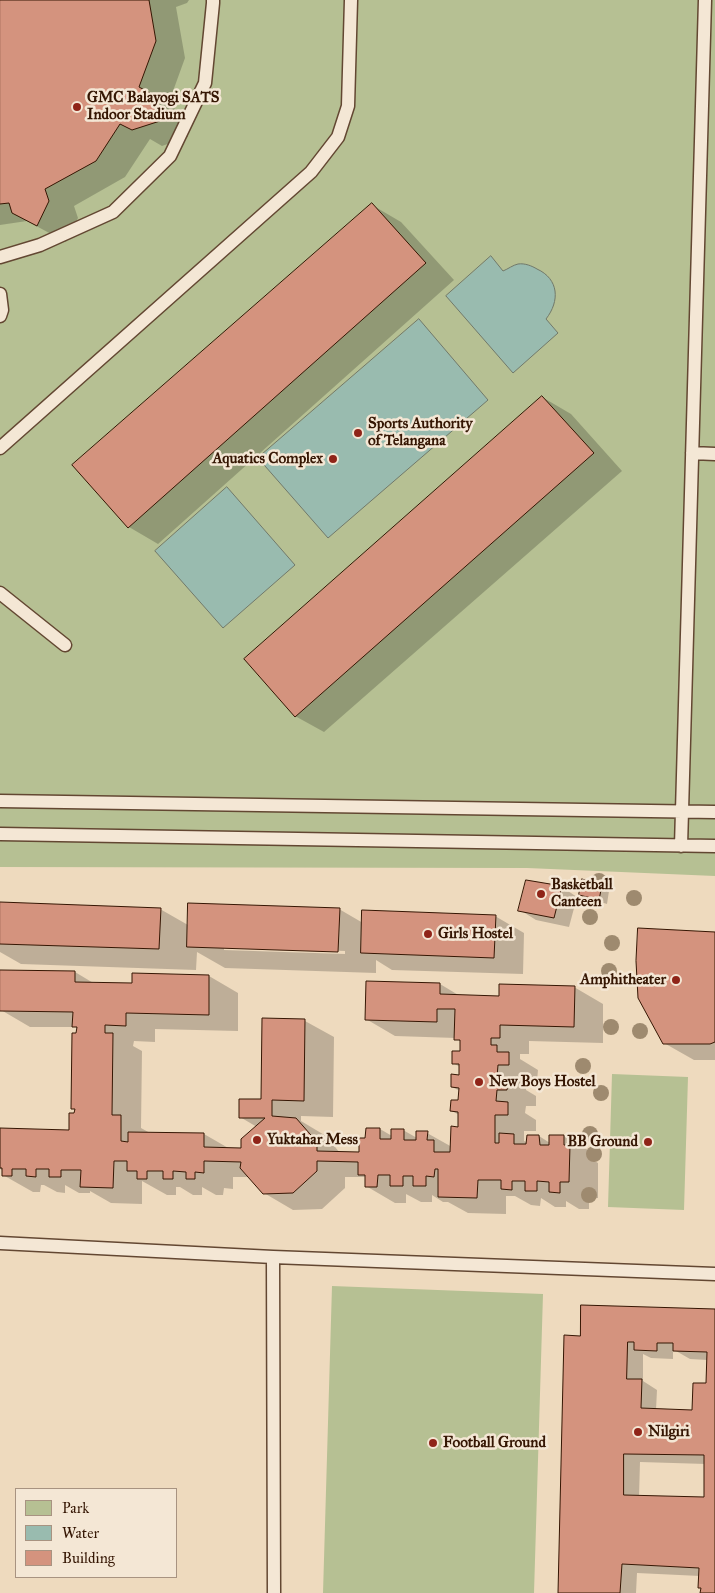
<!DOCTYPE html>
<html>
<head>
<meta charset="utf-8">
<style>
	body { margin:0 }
	#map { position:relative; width:715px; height:1593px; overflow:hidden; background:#eedabe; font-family:"IM FELL Great Primer",serif }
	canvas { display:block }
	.legend { position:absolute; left:15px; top:1488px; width:162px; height:90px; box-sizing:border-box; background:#f4e7d5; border:1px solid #a89381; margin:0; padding:6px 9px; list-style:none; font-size:15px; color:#351603 }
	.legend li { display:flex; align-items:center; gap:10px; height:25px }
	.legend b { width:25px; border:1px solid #a89381 }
</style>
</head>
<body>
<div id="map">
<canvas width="715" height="1593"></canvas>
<ul class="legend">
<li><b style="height:14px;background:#b6c093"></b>Park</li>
<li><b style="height:14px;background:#99bbaf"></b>Water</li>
<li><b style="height:14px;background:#d4937e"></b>Building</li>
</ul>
</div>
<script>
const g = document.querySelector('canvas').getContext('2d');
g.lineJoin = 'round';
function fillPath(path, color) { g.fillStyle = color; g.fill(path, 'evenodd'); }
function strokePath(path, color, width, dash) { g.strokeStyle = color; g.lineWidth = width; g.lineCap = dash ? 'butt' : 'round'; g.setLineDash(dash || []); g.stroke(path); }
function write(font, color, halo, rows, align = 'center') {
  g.font = font + ' "IM FELL Great Primer",serif'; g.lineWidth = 5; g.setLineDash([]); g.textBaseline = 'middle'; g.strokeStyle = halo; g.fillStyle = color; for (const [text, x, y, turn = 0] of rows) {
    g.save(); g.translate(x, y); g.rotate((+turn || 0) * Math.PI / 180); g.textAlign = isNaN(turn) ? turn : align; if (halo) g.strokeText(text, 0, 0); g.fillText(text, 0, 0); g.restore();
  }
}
const green = new Path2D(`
	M0,0H715V876L527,868L0,867Z
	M612,1074L688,1077L684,1210L608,1207Z
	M332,1286L543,1294L534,1593H323Z`);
const water = new Path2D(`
	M491,256L503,271C508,269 513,265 518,264C525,263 532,266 537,269C559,279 560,301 546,319L558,333L513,373L446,296Z
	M419,319L488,400L328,538L258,458Z
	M227,487L295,565L223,628L155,551Z`);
const shadow = new Path2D(`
	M0,0H189L187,3L176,7L185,58L168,105L179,111L188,137L162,146L150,139L125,177L74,206L78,218L66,242L27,221L0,225Z
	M372,205L401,222L454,280L158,544L129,527Z
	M542,397L571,414L622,471L324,732L295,716Z
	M527,882L562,887L577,897L569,927L536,920L520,910Z
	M602,886L609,891L607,904L588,898L580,894Z
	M0,903L160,909L188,925L339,909L363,923L495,916L524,933L523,974L392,970L376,960V973L225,968L197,952L196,970L21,964L0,952ZM224,947L345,951V954L224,950Z
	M715,934V1060H694L664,1043Z
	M75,972L95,984L133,985V975L209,976L238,993V1031L155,1029V1042L134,1041L133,1046L142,1051L141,1128L150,1133L204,1134L230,1149H242L257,1127L240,1117L262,1100L305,1021L334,1037L333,1117L301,1116V1121L326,1136L340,1153H360L367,1139V1129H380L392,1136L403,1130L417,1138L427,1133L452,1147L459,1128V1115L452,1111L460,1101V1091L452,1087L460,1076V1067L453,1063L461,1053V1042L456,1038L395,1036L366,1019L440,984L460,996L500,997L574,987L603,1004V1043L529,1041V1054H520V1059L538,1070L537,1081H526V1090L536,1096V1106H526L525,1113L536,1120V1131H524V1141L528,1143L539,1136L550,1143L564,1136L593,1153V1160L598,1163V1198H589V1209H579L566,1201V1207H555L541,1198L540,1206L531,1205L515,1196H506V1214L468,1213L448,1202H443L432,1195V1202H421L406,1194V1203H395L366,1186V1178L365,1177H345V1188L322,1209L293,1210L264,1193L250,1177H233V1189L224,1188L223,1195H216L202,1187V1195H193L180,1187H176V1195H167L142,1181V1204L111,1203L90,1191V1193H79L65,1185V1193L57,1192L44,1185H41L40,1192H33L3,1175L4,1171L0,1169V1129L70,1131L76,1115V1110L73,1108L78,1029L76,1027H30L1,1010Z
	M715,1310V1593H701L700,1576L637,1573L636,1593H559L581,1337ZM673,1351H676L690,1359L708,1360L707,1385L693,1411L656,1410L657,1390L643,1381V1354L651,1358L673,1359ZM640,1462L706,1464L705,1498L639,1497Z`);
const building = new Path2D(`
	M0,0H149L156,41L139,87L150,93L160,121L132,130L120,124L96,161L45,189L49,201L37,226L12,213L9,203L0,204Z
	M372,203L426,263L128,528L72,465Z
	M542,396L594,453L295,717L244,659Z
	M582,879L602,885L599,900L579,895Z
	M526,880L562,886L554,918L518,911Z
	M0,902L161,908L159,949L0,944Z
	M188,903L340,908L338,952L187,947Z
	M362,910L496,915L494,958L361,953Z
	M638,928L715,932V1042L710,1044H663L638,998L636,961Z
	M0,970L75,971V982L132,983V973L209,975V1015L126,1013V1026L105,1025V1033H113L112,1115H121V1141L128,1142V1132L204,1133V1147L241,1148V1139L265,1118H239V1099H261L262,1018L305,1019L304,1101L272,1100V1116L296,1118L317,1142V1151L359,1152V1138H365L366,1128H380V1139H391V1129H404V1140H416V1131H428L427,1140H434V1152H450L451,1126L458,1127V1112L450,1111L451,1100H458L459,1088L451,1087V1074L459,1075V1064H452V1051H460V1040H454L455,1009H437V1022L365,1020L366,981L440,983V994L499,996V984L575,986L574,1027L500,1025V1038H491V1045H497V1052H509V1065H498L497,1077L508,1078L507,1090H497L496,1101L508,1102V1115H495V1143H499V1133L514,1134V1144H526L527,1135H539L540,1145H549V1135H564V1145H570L569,1182H560V1193L549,1192V1182L537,1181V1191H525V1181H512V1190L501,1189V1180H478L477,1198L438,1197V1169H435L434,1177L426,1176V1186H413V1176H403V1186H390V1175H378L377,1187H365V1175H358V1162L317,1161V1171L293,1193L263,1194L240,1168L241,1162L204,1161V1173L195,1172V1179H186V1172L173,1171V1179H163V1171H147V1179H137V1171H127V1161H114L113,1188L80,1187L81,1170H61V1177H49V1169H36V1177L26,1176V1169H12V1176H2V1168H0V1128L69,1130V1113H74L75,1109H71L72,1033H76L77,1027H72L73,1012L0,1011Z
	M581,1305L715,1309V1593H700L701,1588H698L699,1568L622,1564L620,1593H558L564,1335L580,1336ZM628,1342H634V1350L657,1351V1343H673V1351L707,1352L706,1383H693L692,1410L641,1408L642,1379H627ZM624,1454L704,1455V1497L624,1495Z`);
const lane = new Path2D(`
	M0,257L40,245L113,212L170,156L205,83L213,3V0
	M0,294L2,310L0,316
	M0,448L311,172L338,137L348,106L351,0
	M692,453L715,454
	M0,593L65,645
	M0,801L715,812
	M0,834L715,846
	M681,846L705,0
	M0,1243L273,1257L715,1274
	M273,1257L274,1593`);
const trees = [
	[599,881],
	[634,898],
	[590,917],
	[612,943],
	[609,971],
	[611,1027],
	[640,1031],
	[583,1066],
	[601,1093],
	[590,1134],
	[594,1154],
	[589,1195]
];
const markers = [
	[77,107,5,"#8f2418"],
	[358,433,5,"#8f2418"],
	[333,459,5,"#8f2418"],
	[541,894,5,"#8f2418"],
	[428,934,5,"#8f2418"],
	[676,980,5,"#8f2418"],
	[479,1082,5,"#8f2418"],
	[257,1140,5,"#8f2418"],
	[648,1142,5,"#8f2418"],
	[638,1432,5,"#8f2418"],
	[433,1443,5,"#8f2418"]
];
const poiNames = [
	["GMC Balayogi SATS",87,98],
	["Indoor Stadium",87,115],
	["Sports Authority",368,424],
	["of Telangana",368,441],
	["Aquatics Complex",323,459,"right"],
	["Basketball",551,885],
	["Canteen",551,902],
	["Girls Hostel",438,934],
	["Amphitheater",666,980,"right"],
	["New Boys Hostel",489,1082],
	["Yuktahar Mess",267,1140],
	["BB Ground",638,1142,"right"],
	["Nilgiri",648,1432],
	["Football Ground",443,1443]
];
fillPath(green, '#b6c093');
fillPath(water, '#99bbaf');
strokePath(water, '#71796a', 1);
fillPath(shadow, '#0003');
fillPath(building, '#d4937e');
strokePath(building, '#351603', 1);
strokePath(lane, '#634732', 15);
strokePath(lane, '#f4e7d5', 12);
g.fillStyle = '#9e8a6f';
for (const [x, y] of trees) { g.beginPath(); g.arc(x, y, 8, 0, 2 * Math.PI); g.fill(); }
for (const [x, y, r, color] of markers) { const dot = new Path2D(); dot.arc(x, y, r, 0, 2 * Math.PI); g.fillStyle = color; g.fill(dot); strokePath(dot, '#f4e7d5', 2); }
write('bold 15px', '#351603', '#f4e7d5', poiNames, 'left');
</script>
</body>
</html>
